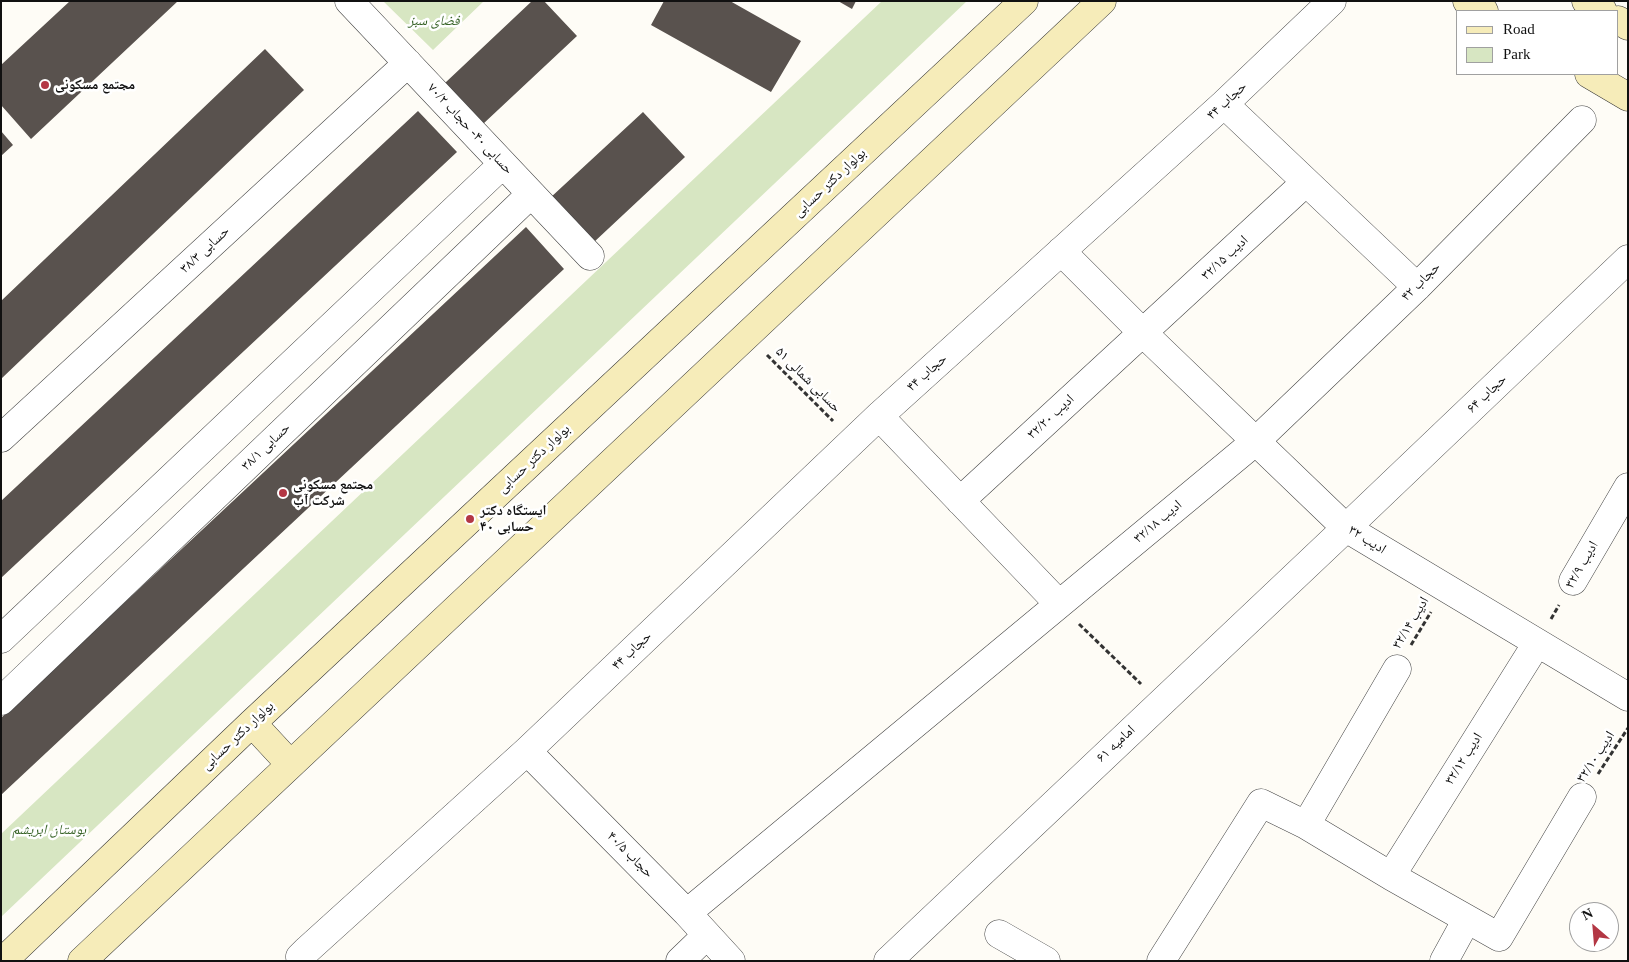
<!DOCTYPE html>
<html>
<head>
<meta charset="utf-8">
<style>
	body { margin:0 }
	#map { position:relative; width:1629px; height:962px; overflow:hidden; background:#fefcf6; font-family:"Times New Roman",serif }
	canvas { display:block }
	.frame { position:absolute; inset:0; border:2px solid #111; pointer-events:none }
	.legend { position:absolute; left:1456px; top:10px; width:162px; height:65px; box-sizing:border-box; background:#fff; border:1px solid #a0a0a0; margin:0; padding:6px 9px; list-style:none; font-size:15px; color:#111 }
	.legend li { display:flex; align-items:center; gap:10px; height:25px }
	.legend b { width:25px; border:1px solid #a0a0a0 }
	.north { position:absolute; left:1569px; top:902px; width:50px; height:50px; box-sizing:border-box; background:#fff; border:1px solid #a0a0a0; border-radius:50%; rotate:333deg; font-size:14px; font-weight:700; line-height:20px; text-align:center; color:#111 }
	.north::after { content:''; display:block; margin:auto; width:18px; height:22px; background:#b33744; clip-path:polygon(50% 0,100% 100%,50% 72%,0 100%) }
</style>
</head>
<body>
<div id="map">
<canvas width="1629" height="962"></canvas>
<div class="frame"></div>
<ul class="legend">
<li><b style="height:6px;background:#f6ecb9"></b>Road</li>
<li><b style="height:14px;background:#d7e6c2"></b>Park</li>
</ul>
<div class="north">N</div>
</div>
<script>
const g = document.querySelector('canvas').getContext('2d');
g.lineJoin = 'round';
function fillPath(path, color) { g.fillStyle = color; g.fill(path, 'evenodd'); }
function strokePath(path, color, width, dash) { g.strokeStyle = color; g.lineWidth = width; g.lineCap = dash ? 'butt' : 'round'; g.setLineDash(dash || []); g.stroke(path); }
function write(font, color, halo, rows, align = 'center') {
  g.font = font + ' "Times New Roman","Noto Naskh Arabic",serif'; g.lineWidth = 5; g.setLineDash([]); g.textBaseline = 'middle'; g.strokeStyle = halo; g.fillStyle = color; for (const [text, x, y, turn = 0] of rows) {
    g.save(); g.translate(x, y); g.rotate((+turn || 0) * Math.PI / 180); g.textAlign = isNaN(turn) ? turn : align; if (halo) g.strokeText(text, 0, 0); g.fillText(text, 0, 0); g.restore();
  }
}
const green = new Path2D(`
	M383,1H484L433,50Z
	M882,1H967L1,917V834Z`);
const building = new Path2D(`
	M70,1H178L31,139L1,105V65Z
	M532,1H544L577,36L483,124L445,83Z
	M664,1H730L801,41L771,92L651,25Z
	M838,1H856L852,9Z
	M265,49L304,90L1,379V301Z
	M418,111L457,152L1,578V501Z
	M643,112L685,157L593,243L550,198Z
	M1,131L13,145L1,156Z
	M526,227L564,269L1,795V718Z`);
const path = new Path2D(`
	M767,355L833,421
	M1551,619L1559,605
	M1079,624L1141,684
	M1411,645L1431,612
	M1598,774L1628,728`);
const street = new Path2D(`
	M349,1L590,256
	M1224,104L1417,287
	M1061,251L1143,333L1346,528L1628,697
	M879,416L1059,604
	M1,438L408,63
	M960,501L1306,182
	M1573,581L1628,487
	M1,639L503,164
	M1,701L531,194
	M527,751L687,913L731,961
	M1306,825L1397,669
	M1391,876L1537,643
	M687,913L1256,441L1417,287L1582,120
	M999,934L1046,961
	M301,961L300,957L306,951L527,751L879,416L1224,104L1332,1
	M680,961L707,935
	M888,961L1346,528L1628,259
	M1161,961L1261,803L1306,825L1391,876L1499,937L1582,797
	M1444,961L1467,919`);
const secondary = new Path2D(`
	M1467,1L1484,11
	M1586,1L1603,11
	M1618,20L1628,26
	M1589,74L1628,97
	M252,723L290,764
	M3,961L252,723L1024,1
	M82,961L1102,1`);
const markers = [
	[45,85,5,"#b33744"],
	[283,493,5,"#b33744"],
	[470,519,5,"#b33744"]
];
const parkNames = [
	["فضای سبز",434,21],
	["بوستان ابریشم",49,830]
];
const poiNames = [
	["مجتمع مسکونی",55,85],
	["مجتمع مسکونی",293,485],
	["شرکت آب",293,501],
	["ایستگاه دکتر",480,511],
	["حسابی ۴۰",480,527]
];
const streetNames = [
	["حجاب ۴۴",1227,101,-43],
	["حسابی ۴۰- حجاب ۷۰/۲",470,129,47],
	["بولوار دکتر حسابی",830,183,-43],
	["حسابی ۳۸/۳",205,250,-43],
	["ادیب ۳۲/۱۵",1225,258,-43],
	["حجاب ۴۲",1421,282,-45],
	["حجاب ۴۴",927,373,-42],
	["حسابی شمالی ۵۱",808,380,45],
	["حجاب ۶۴",1487,394,-44],
	["ادیب ۳۲/۲۰",1051,417,-43],
	["حسابی ۳۸/۱",266,447,-44],
	["بولوار دکتر حسابی",534,459,-43],
	["ادیب ۳۲/۱۸",1158,522,-40],
	["ادیب ۳۲",1367,540,32],
	["ادیب ۳۲/۹",1582,565,-60],
	["ادیب ۳۲/۱۴",1411,623,-59],
	["حجاب ۴۴",632,651,-44],
	["بولوار دکتر حسابی",238,736,-43],
	["امامیه ۶۱",1116,744,-43],
	["ادیب ۳۲/۱۰",1596,757,-57],
	["ادیب ۳۲/۱۲",1464,759,-58],
	["حجاب ۴۰/۵",630,855,45]
];
fillPath(green, '#d7e6c2');
fillPath(building, '#59524e');
strokePath(street, '#444', 29);
strokePath(secondary, '#333', 29);
strokePath(path, '#333', 3, [5, 2.5]);
strokePath(street, '#fff', 28);
strokePath(secondary, '#f6ecb9', 28);
for (const [x, y, r, color] of markers) { const dot = new Path2D(); dot.arc(x, y, r, 0, 2 * Math.PI); g.fillStyle = color; g.fill(dot); strokePath(dot, '#fff', 2); }
write('italic 14px', '#376327', '#fff', parkNames);
write('bold 14px', '#111', '#fff', poiNames, 'left');
write('14px', '#111', '#fff', streetNames);
</script>
</body>
</html>
